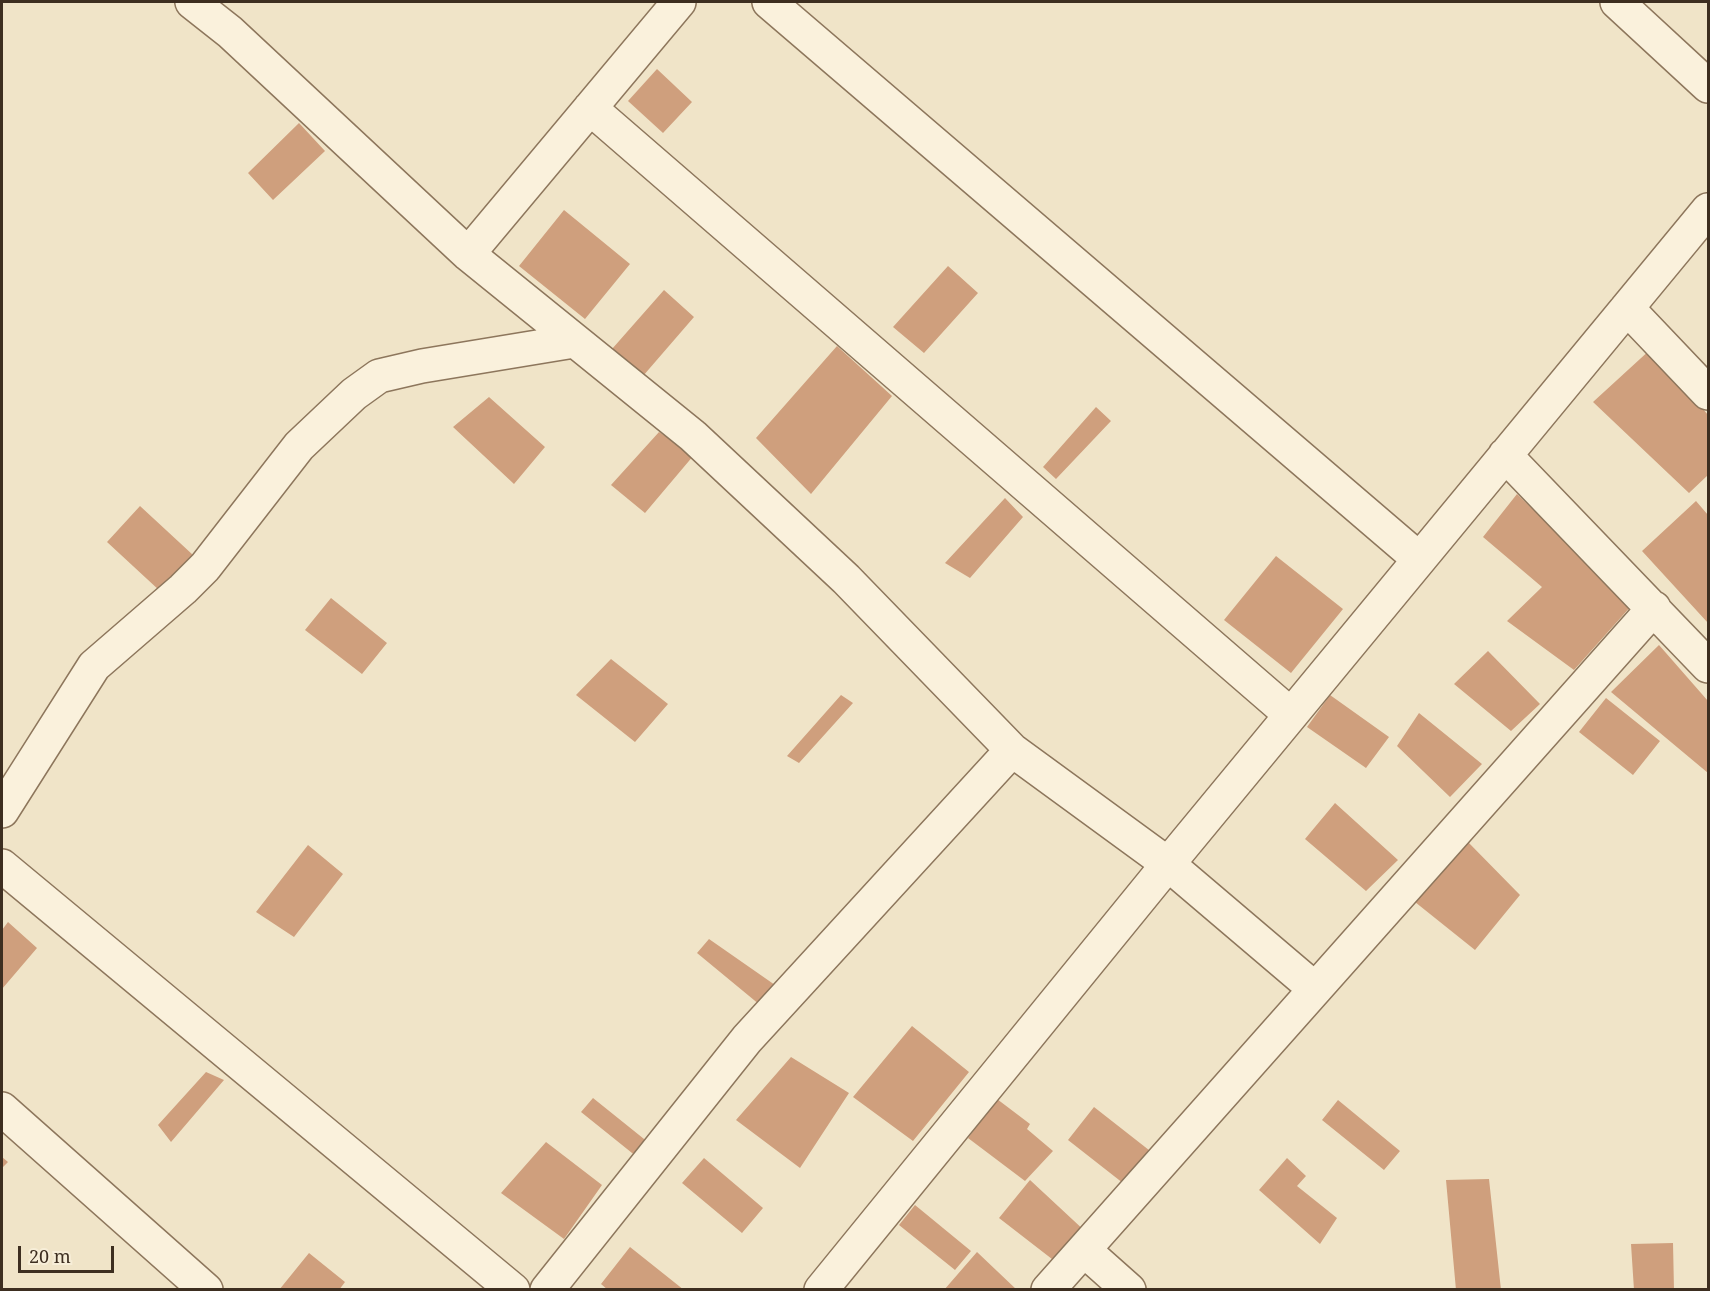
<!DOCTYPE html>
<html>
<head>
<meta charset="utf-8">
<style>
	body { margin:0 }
	#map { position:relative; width:1710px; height:1291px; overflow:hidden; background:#f0e4c8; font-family:"Noto Serif",serif }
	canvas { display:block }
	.frame { position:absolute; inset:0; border:3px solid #3d2e20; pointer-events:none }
	.scale { position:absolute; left:18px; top:1246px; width:96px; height:27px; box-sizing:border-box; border:3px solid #3d2e20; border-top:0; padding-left:8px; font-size:18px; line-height:21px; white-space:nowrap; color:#3d2e20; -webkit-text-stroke:4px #f7eed8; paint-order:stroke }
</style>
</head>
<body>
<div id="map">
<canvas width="1710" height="1291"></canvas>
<div class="frame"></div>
<div class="scale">20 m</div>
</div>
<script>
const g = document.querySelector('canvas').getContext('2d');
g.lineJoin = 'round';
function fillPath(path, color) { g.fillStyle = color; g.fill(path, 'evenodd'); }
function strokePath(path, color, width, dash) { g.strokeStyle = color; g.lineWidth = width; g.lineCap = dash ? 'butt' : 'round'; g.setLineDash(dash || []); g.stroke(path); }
const building = new Path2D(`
	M657,69L692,102L663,133L628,101Z
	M299,123L325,151L273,200L248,173Z
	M564,210L630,264L585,319L519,266Z
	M948,266L978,293L924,353L893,327Z
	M664,290L694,317L643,376L612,349Z
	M837,346L892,396L811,494L756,438Z
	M1652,348L1708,415V475L1689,493L1593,402Z
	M489,397L545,447L514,484L453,427Z
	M1096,407L1111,421L1056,479L1043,467Z
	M659,432L694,455L645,513L611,485Z
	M1517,494L1632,605L1574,670L1507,621L1542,587L1483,537Z
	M1005,498L1023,517L970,578L945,563Z
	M1696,501L1708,515V623L1642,551Z
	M140,506L193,555L160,591L107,542Z
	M1276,556L1343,609L1291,673L1224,620Z
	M331,598L387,643L362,674L305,630Z
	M1659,645L1708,701V773L1611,692Z
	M1488,651L1540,704L1511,731L1454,684Z
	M611,659L668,704L635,742L576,695Z
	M841,695L853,703L799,763L787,756Z
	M1330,695L1389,737L1366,768L1307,727Z
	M1606,698L1660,741L1633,775L1579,732Z
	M1419,713L1482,764L1450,797L1397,746Z
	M1335,803L1398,860L1366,891L1305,839Z
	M1467,841L1520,895L1475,950L1415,902Z
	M308,845L343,874L294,937L256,912Z
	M8,922L37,948L2,989V930Z
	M709,939L775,985L760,1005L697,953Z
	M912,1026L969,1072L913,1141L853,1097Z
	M791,1057L849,1093L800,1168L736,1120Z
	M206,1072L224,1080L171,1142L158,1125Z
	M593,1098L649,1143L637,1157L581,1112Z
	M997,1099L1030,1124L1027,1129L1053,1151L1025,1181L968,1138Z
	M1338,1100L1400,1151L1384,1170L1322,1120Z
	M1094,1107L1154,1154L1128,1187L1068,1140Z
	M546,1142L602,1185L564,1239L501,1193Z
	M2,1157L8,1162L2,1168Z
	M704,1158L763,1208L742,1233L682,1183Z
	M1287,1158L1306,1176L1297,1186L1337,1218L1320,1244L1259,1190Z
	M1489,1179L1501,1290H1456L1446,1180Z
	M1030,1180L1087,1233L1061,1266L999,1218Z
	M915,1205L971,1251L955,1270L899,1225Z
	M1673,1243L1674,1290H1634L1631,1244Z
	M630,1247L684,1290H608L601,1284Z
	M977,1252L1017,1290H944Z
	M309,1253L345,1282L339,1290H279Z`);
const minor = new Path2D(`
	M192,2L230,32L468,254L693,436L846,579L1012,750L1168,864L1315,989
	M769,2L1419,559
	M1617,2L1708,86
	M590,108L1291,715
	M468,254L679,2
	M1627,308L1708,393
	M1505,455L1708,666
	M2,811L94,666L183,589L205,567L299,446L354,394L379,376L422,366L574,341
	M2,866L513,1290
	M2,1109L206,1290
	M1084,1250L1129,1290
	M547,1290L747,1039L1012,750
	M821,1290L1168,864L1708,210
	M1048,1290L1654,608`);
fillPath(building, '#cf9f7d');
strokePath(minor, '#8d765c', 36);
strokePath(minor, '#faf1dc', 33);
</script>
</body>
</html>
